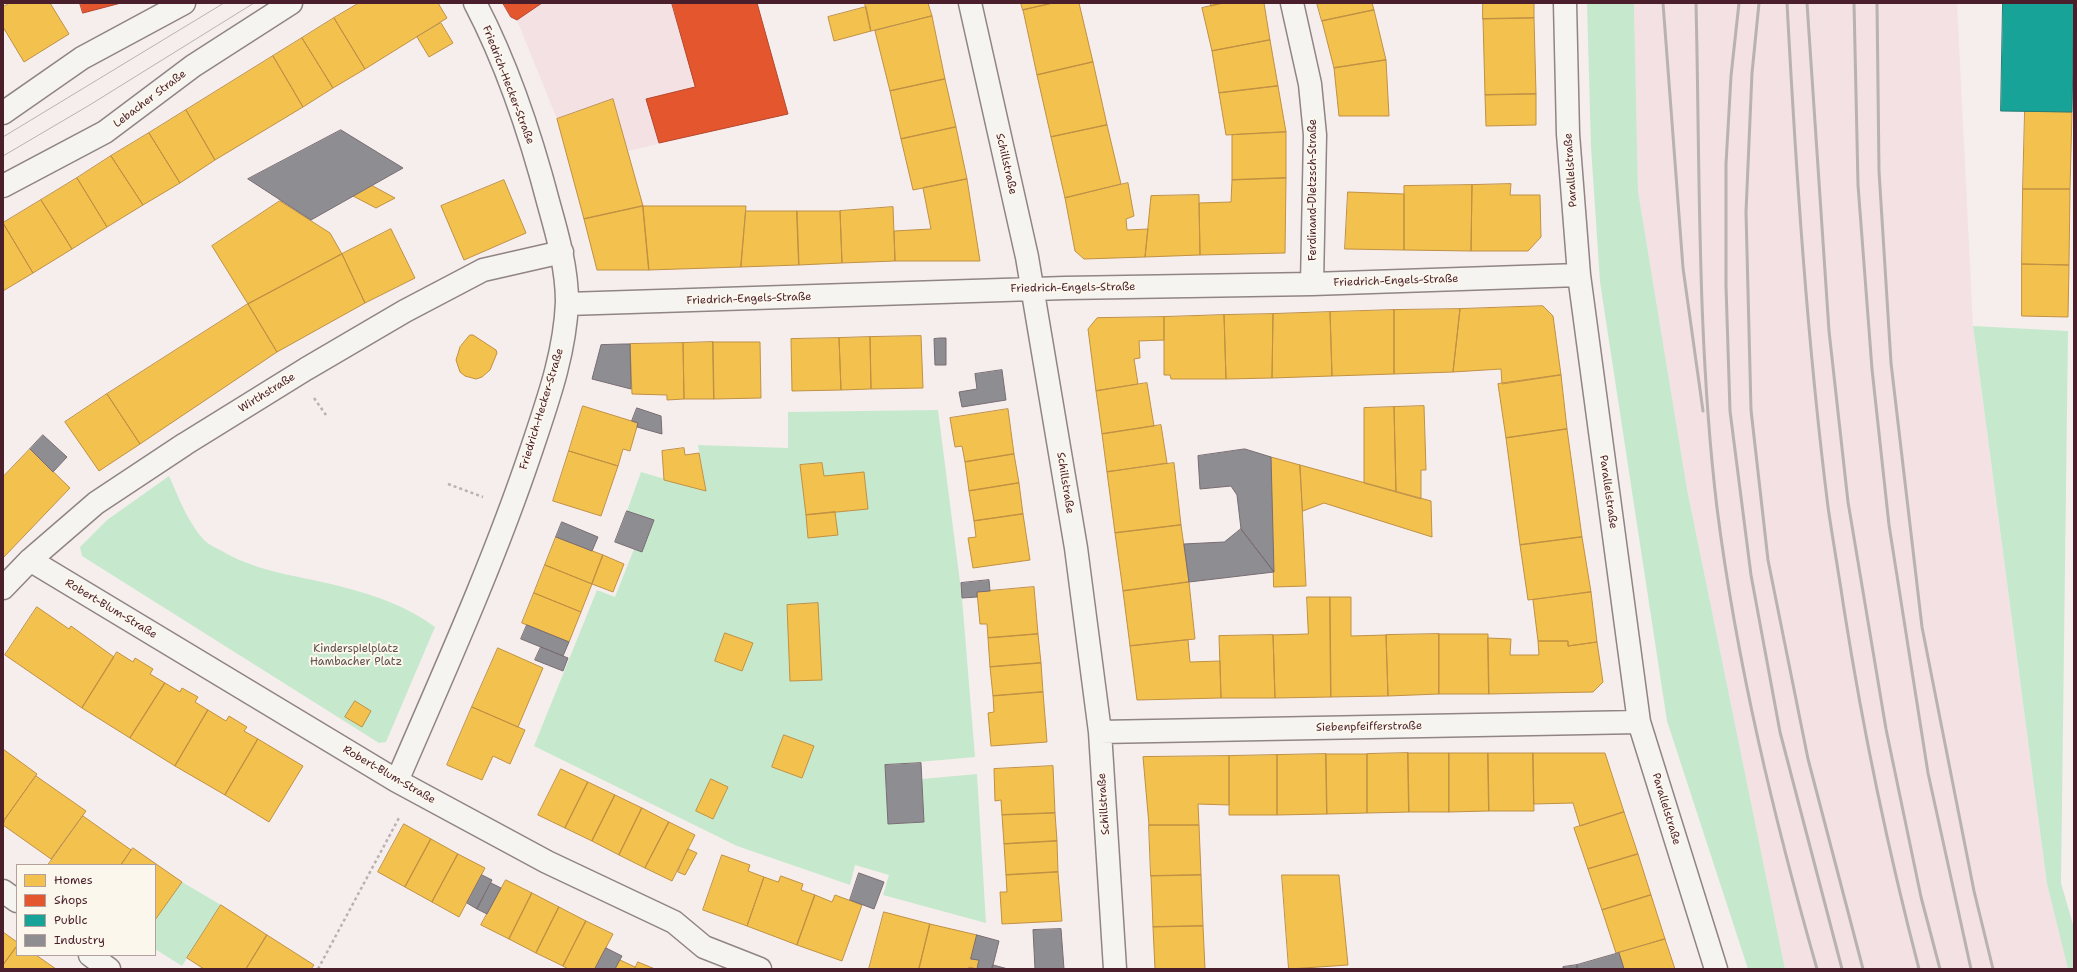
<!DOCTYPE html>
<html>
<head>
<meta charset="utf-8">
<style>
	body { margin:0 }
	#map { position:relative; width:2077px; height:972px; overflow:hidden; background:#f6eeec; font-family:"Shantell Sans",sans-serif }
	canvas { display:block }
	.frame { position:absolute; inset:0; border:4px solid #4a1f2b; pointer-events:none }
	.legend { position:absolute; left:16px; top:864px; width:140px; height:92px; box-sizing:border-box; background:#fbf7ec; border:1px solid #b4a19f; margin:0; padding:5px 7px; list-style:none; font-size:12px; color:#4a1f2b }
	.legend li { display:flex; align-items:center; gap:8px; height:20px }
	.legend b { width:20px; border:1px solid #b4a19f }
</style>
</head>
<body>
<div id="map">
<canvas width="2077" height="972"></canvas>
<div class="frame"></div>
<ul class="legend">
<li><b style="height:11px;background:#f2c14e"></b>Homes</li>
<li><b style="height:11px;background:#e4572e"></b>Shops</li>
<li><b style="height:11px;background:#17a398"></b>Public</li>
<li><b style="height:11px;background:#8d8d92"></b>Industry</li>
</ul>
</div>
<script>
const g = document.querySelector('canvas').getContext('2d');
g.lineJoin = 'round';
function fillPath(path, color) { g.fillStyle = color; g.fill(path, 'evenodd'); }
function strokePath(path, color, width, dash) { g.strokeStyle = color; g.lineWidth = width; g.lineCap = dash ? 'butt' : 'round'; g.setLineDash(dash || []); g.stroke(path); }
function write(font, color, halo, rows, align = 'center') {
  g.font = font + ' "Shantell Sans",sans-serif'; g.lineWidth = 4; g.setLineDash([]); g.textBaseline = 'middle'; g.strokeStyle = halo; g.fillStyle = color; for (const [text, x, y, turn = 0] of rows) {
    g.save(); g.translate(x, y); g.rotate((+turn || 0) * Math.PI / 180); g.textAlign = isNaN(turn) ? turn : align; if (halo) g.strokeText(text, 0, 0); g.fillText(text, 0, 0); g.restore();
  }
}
const built = new Path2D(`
	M542,3H757L788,114L628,151L613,99L557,119L517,20Z
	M1634,3H1957L1973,327L2047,884L2068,969H1785L1687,489L1638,191Z`);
const green = new Path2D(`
	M1587,3H1634L1638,191L1687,489L1785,969H1748L1667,721L1600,282L1591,147Z
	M1973,326L2068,331L2061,883L2074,928V969H2068L2047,884Z
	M938,410L962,598L975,757L885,765L888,824L924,822L922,779L977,774L986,923L883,895L889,875L855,865L850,885L737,846L534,746L597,590L615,597L634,549L642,552L653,520L627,511L641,472L706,491L698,445L788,448V412Z
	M169,476C179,498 187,521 204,540C208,544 216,548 222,551C259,573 302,576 343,587C376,596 407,606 435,627L386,742L379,743L82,556L80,547L107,520Z
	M182,882L221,905L182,966L155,949V920Z`);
const homes = new Path2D(`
	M10,3H50L69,34L24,62L3,27V7Z
	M359,3H438L447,18L365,69L334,18Z
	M865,3H928L932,16L871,31Z
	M1021,3H1053L1023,10Z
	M1053,3H1079L1093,62L1037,75L1023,10Z
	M1211,3H1223L1211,6Z
	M1223,3H1264L1270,40L1212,51L1202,8Z
	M1317,3H1372L1374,10L1322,21Z
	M1483,3H1534V18L1483,19Z
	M866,7L871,31L834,41L828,17Z
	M1374,10L1386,60L1334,68L1322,21Z
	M932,16L945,79L890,91L875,31Z
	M334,18L365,69L333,88L302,38Z
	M1534,18L1536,94L1485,95L1483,19Z
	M441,23L453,43L429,57L417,37Z
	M302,38L333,88L303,107L273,56Z
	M1270,40L1278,86L1219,93L1212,51Z
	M273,56L303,107L215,160L186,110Z
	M1386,60L1389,116H1339L1334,68Z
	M1093,62L1107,125L1051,137L1037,75Z
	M945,79L956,127L901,139L890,91Z
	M1278,86L1286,132L1226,135L1219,93Z
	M1536,94V125L1486,126L1485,95Z
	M613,99L643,206L584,219L557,119Z
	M186,110L215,160L180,183L149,133Z
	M2025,111L2072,112L2070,189H2023Z
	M1107,125L1121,184L1065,198L1051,137Z
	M956,127L967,179L913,190L901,139Z
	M1286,132V178L1232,180V135Z
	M149,133L180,183L143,205L111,156Z
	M111,156L143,205L107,227L77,178Z
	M77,178L107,227L72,249L41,200Z
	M1286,178L1285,253L1200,255L1199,203L1231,202L1232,180Z
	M967,179L980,261H895L894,231L931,229L923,188Z
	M504,180L526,233L464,260L441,206Z
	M1128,183L1134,216L1126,219L1127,230L1148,229L1145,257L1084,259L1075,251L1065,198Z
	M1511,184L1510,195H1540L1541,237L1528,251H1471L1472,185Z
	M371,185L395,198L376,208L353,196Z
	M1472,185L1471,251L1404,250V186Z
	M2023,189H2070L2069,265L2022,264Z
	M1348,192L1404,194V250L1345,249Z
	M1199,195L1200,255L1145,257L1151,196Z
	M41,200L72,249L33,273L3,223Z
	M280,201L330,233L342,254L248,304L212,246Z
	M643,206H746L741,267L649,270Z
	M643,206L649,270H597L584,219Z
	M893,207L895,261L842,263L840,211Z
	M746,211H797L799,265L741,267Z
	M797,211H840L842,263L799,265Z
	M3,223L33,273L3,291Z
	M391,229L415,278L365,303L342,254Z
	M342,254L365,303L277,352L248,304Z
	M2022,264L2069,265L2068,317L2022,316Z
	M248,304L277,352L140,444L107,394Z
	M1543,306L1553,316L1561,375L1502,384L1501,369L1453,372L1460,309Z
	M1460,309L1453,372L1394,374V310Z
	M1394,310V374L1332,376L1330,312Z
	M1330,312L1332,376L1272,378L1273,314Z
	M1273,314L1272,378L1226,379L1224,315Z
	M1224,315L1226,379H1171L1170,375H1164V317Z
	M1164,317V340L1139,341L1140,358L1134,359L1138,384L1096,391L1088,329L1097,318Z
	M470,335H473L496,350L497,353L490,370L482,377L476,379L465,376L460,372L456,360L460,347Z
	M921,336L923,388L871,389L870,337Z
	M870,337L871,389L841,390L839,338Z
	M839,338L841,390L792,391L791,339Z
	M713,342H760L761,398L714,399Z
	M713,342L714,399H684L683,343Z
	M683,343L684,399L667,400V395L632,394L630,344Z
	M1561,375L1567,429L1506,438L1498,384Z
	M1147,383L1154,426L1102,434L1096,391Z
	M107,394L140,444L99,471L65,422Z
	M583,406L638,423L630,451L623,449L618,466L569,451Z
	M1424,406L1426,470H1421V499L1396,492L1394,407Z
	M1394,407L1396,492L1364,483V408Z
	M1008,409L1014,454L965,462L962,446L955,447L950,418Z
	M1161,425L1167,463L1107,472L1102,434Z
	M1567,429L1582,537L1520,545L1506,438Z
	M684,448L685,455L699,453L706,491L664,480L662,451Z
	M30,449L70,488L3,558V477Z
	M569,451L618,466L601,516L553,501Z
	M1014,454L1019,483L969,491L965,462Z
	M1271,457L1300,465L1306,586L1274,587Z
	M822,463L824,476L864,472L868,509L806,515L800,465Z
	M1174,463L1181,525L1115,533L1107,472Z
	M1300,465L1431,501L1432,537L1324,503L1303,511Z
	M1019,483L1023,514L974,521L969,491Z
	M835,512L838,535L808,538L806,515Z
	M1023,514L1030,560L973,568L968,538L976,537L974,521Z
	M1181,525L1189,582L1123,591L1115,533Z
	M556,537L603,555L592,584L545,565Z
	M1582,537L1591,592L1528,600L1520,545Z
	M603,555L624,564L613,592L592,584Z
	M545,565L592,584L581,612L534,593Z
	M1189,582L1195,639L1130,646L1123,591Z
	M1034,587L1038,634L988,638L987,624H980L977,592Z
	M1591,592L1597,642L1568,646V641H1538L1533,600Z
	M534,593L581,612L569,642L522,623Z
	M1307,597H1330L1331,697L1275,698L1273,635L1308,634Z
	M1330,597H1351V636L1386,635L1388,696L1331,697Z
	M818,603L822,680L790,681L787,605Z
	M37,607L69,629L71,626L114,657L82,708L5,655Z
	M725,633L753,643L742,671L715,661Z
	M1038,634L1041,663L990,667L988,638Z
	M1439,634H1488L1489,694H1439Z
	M1439,634V694L1388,696L1386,635Z
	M1273,635L1275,698H1221L1219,636Z
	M1488,638L1511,639L1510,655H1539L1538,641H1568V646L1597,642L1603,682L1593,692L1489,694Z
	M1188,640L1190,662L1220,661L1221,698L1137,700L1130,646Z
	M498,648L543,668L518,727L472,707Z
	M117,652L133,662L135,658L153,669L150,674L165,683L130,738L82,708Z
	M1041,663L1043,692L993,696L990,667Z
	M165,683L180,692L182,688L198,697L195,702L208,710L175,766L130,738Z
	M1043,692L1047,742L991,746L988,713L994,712L993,696Z
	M355,701L371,711L362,727L345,717Z
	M472,707L525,730L510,764L493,756L482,780L447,765Z
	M208,710L226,721L229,716L247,727L244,731L258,739L225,795L175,766Z
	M784,735L814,746L802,778L772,767Z
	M258,739L303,766L269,822L225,795Z
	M3,749L37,774L5,819L3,818Z
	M1408,753H1449V812H1409Z
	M1408,753L1409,812L1367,813V754Z
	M1449,753H1488L1489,811L1449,812Z
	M1488,753H1533L1534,811H1489Z
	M1533,753H1605L1624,812L1580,826L1573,803L1534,804Z
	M1326,754L1327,814L1277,815V755Z
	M1326,754H1367V813L1327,814Z
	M1277,755V815H1229V756Z
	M1229,756V805L1198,804L1199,825H1149L1143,757Z
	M1053,766L1055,813L1002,815L1001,800L995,801L994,769Z
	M561,769L588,782L565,828L538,815Z
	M36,776L86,811L51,859L3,825L5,819Z
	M711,779L728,787L713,819L696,811Z
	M588,782L615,795L592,841L565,828Z
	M615,795L642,808L619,855L592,841Z
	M642,808L669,822L645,868L619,855Z
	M1624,812L1638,854L1588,869L1574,828Z
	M1055,813L1057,841L1004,844L1002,815Z
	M83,816L131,850L121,865H48Z
	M669,822L695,835L672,881L645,868Z
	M404,824L431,839L405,887L378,872Z
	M1149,825H1199L1201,875L1151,876Z
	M431,839L458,854L432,902L405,887Z
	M1057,841L1058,872L1006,875L1004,844Z
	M133,848L182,882L155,920V865H121Z
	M688,849L697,853L685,875L678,872Z
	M458,854L485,868L459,917L432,902Z
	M1638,854L1651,895L1602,910L1588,869Z
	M722,855L750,865L748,871L764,877L747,926L703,910Z
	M1058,872L1062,921L1002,924L1000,892H1007L1006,875Z
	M1201,875L1203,926L1153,927L1151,876Z
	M1282,875H1339L1348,965L1289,969Z
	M781,876L803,884L801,890L815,895L797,945L747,926L764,877L778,882Z
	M506,880L532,893L509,939L481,925Z
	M532,893L559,907L536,953L509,939Z
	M815,895L832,902L835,895L862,905L842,961L797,945Z
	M1651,895L1665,939L1616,953L1602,910Z
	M221,905L267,935L246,969H204L187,958Z
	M559,907L586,921L563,966L536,953Z
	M884,912L930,924L919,969H869Z
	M586,921L613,934L595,969H568L563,966Z
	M930,924L977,935L971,959L979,960L977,969L969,967L968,969H919Z
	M1203,926L1205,969H1155L1153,927Z
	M3,932L17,942V946L3,965Z
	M267,935L314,965L311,969H246Z
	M1665,939L1675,969H1624L1619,953Z
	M17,946V955H36L56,969H3V965Z
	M620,960L635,967V969H615Z
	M638,962L655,969H635Z`);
const shops = new Path2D(`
	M80,3H121L83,13Z
	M503,3H542L517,20L511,17Z
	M672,3H757L788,114L659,143L646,99L695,87Z`);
const public = new Path2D(`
	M2003,3H2074L2072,112L2001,111Z`);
const industry = new Path2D(`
	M341,130L403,168L311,220L248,179Z
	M940,338H946V365H935L934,339Z
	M625,344H630L631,389L592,379L601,345Z
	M1002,370L1006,400L962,407L959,392L977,389L975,374Z
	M637,408L661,416L662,434L637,427L638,423L632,421Z
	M43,435L67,457L53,472L30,449Z
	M1245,449L1271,457L1274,572L1241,529L1237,495L1231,486L1200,489L1198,456Z
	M627,511L654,520L642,552L615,542Z
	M562,522L598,537L592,551L556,537Z
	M1241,529L1274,572L1189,582L1184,544L1224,542Z
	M989,580L990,591L977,592V597L962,598L961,583Z
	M527,625L569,642L563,656L521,639Z
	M541,647L568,658L563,671L535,660Z
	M921,763L924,822L888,824L885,765Z
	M859,873L884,882L874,909L850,900Z
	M482,875L492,880L477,909L467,903Z
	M491,883L501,888L487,914L477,909Z
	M1061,929L1064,969H1035L1033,930Z
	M977,935L999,941L992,969H977L979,960L971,959Z
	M606,948L622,956L615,969H595Z
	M1619,953L1624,969H1577V965Z
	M993,965L1008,969H992Z
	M1577,965V969H1563V967Z`);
const path = new Path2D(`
	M314,398L326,415
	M448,484L483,497
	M318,969L400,816`);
const minor = new Path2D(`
	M970,3L1027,257L1076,548L1100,732L1115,969
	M1292,3L1310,84L1315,135L1312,284
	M1565,3L1568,134L1579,275L1639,722L1716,969
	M567,304L1065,288L1312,284L1579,275
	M30,560L397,781L547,862L674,922L704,947L760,969
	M3,588L30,560L96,503L185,444L306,369L405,311L483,270L562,252
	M1100,732L1639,722
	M397,781C444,672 493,564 531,451C547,403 565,354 567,302C567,269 558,237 549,205C531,136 508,66 475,3
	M3,891L17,901
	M90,955L109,969`);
const primary = new Path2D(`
	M3,113L82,58L184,3
	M3,186L105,132L193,66L291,3`);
const tram = new Path2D(`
	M3,137L224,3
	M3,156L88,106L254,3`);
const rail = new Path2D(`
	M1663,3L1683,268L1703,411
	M1696,3C1700,171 1697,341 1717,508C1737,665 1774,818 1817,969
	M1739,3L1731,76L1726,164V286L1730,411L1751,575L1780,732L1842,969
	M1759,3L1752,73L1746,212L1751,410L1768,560L1808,759L1863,969
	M1787,3C1796,171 1807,339 1828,507C1833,541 1839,575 1844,609C1863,730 1888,850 1919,969
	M1807,3L1829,331L1848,502L1886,729L1921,897L1940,969
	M1854,3L1858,185L1872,369L1889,525L1928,773L1971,969
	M1877,3L1879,171L1891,363L1922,627L1974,891L1993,969`);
const streetNames = [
	["Friedrich-Hecker-Straße",508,85,69],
	["Lebacher Straße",150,99,-37],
	["Schillstraße",1006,164,77],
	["Parallelstraße",1571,170,-94],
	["Ferdinand-Dietzsch-Straße",1313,190,-90],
	["Friedrich-Engels-Straße",1396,281,-2],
	["Friedrich-Engels-Straße",1073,288,-1],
	["Friedrich-Engels-Straße",749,299,-2],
	["Wirthstraße",267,393,-32],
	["Friedrich-Hecker-Straße",542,409,-73],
	["Schillstraße",1065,483,81],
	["Parallelstraße",1608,492,82],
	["Robert-Blum-Straße",111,609,31],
	["Siebenpfeifferstraße",1369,727,-1],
	["Robert-Blum-Straße",389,775,30],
	["Schillstraße",1104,804,-94],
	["Parallelstraße",1666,809,73]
];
const parkNames = [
	["Kinderspielplatz",356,649],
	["Hambacher Platz",356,662]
];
fillPath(built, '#f3e1e4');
fillPath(green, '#c6e9cd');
fillPath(homes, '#f2c14e');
strokePath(homes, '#c09044', 1);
fillPath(shops, '#e4572e');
strokePath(shops, '#b6462d', 1);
fillPath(public, '#17a398');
strokePath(public, '#267b77', 1);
fillPath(industry, '#8d8d92');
strokePath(industry, '#796c73', 1);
strokePath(minor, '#908485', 25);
strokePath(primary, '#908485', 25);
strokePath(path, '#b8b2b0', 2.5, [3, 3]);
strokePath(minor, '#f6f4f0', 22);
strokePath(primary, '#f6f4f0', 22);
strokePath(tram, '#b8b2b0', 1);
strokePath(rail, '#b8b2b0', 3);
write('11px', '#4a1f2b', '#fbf7ec', streetNames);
write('11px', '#5f504d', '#fbf7ec', parkNames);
</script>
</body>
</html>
